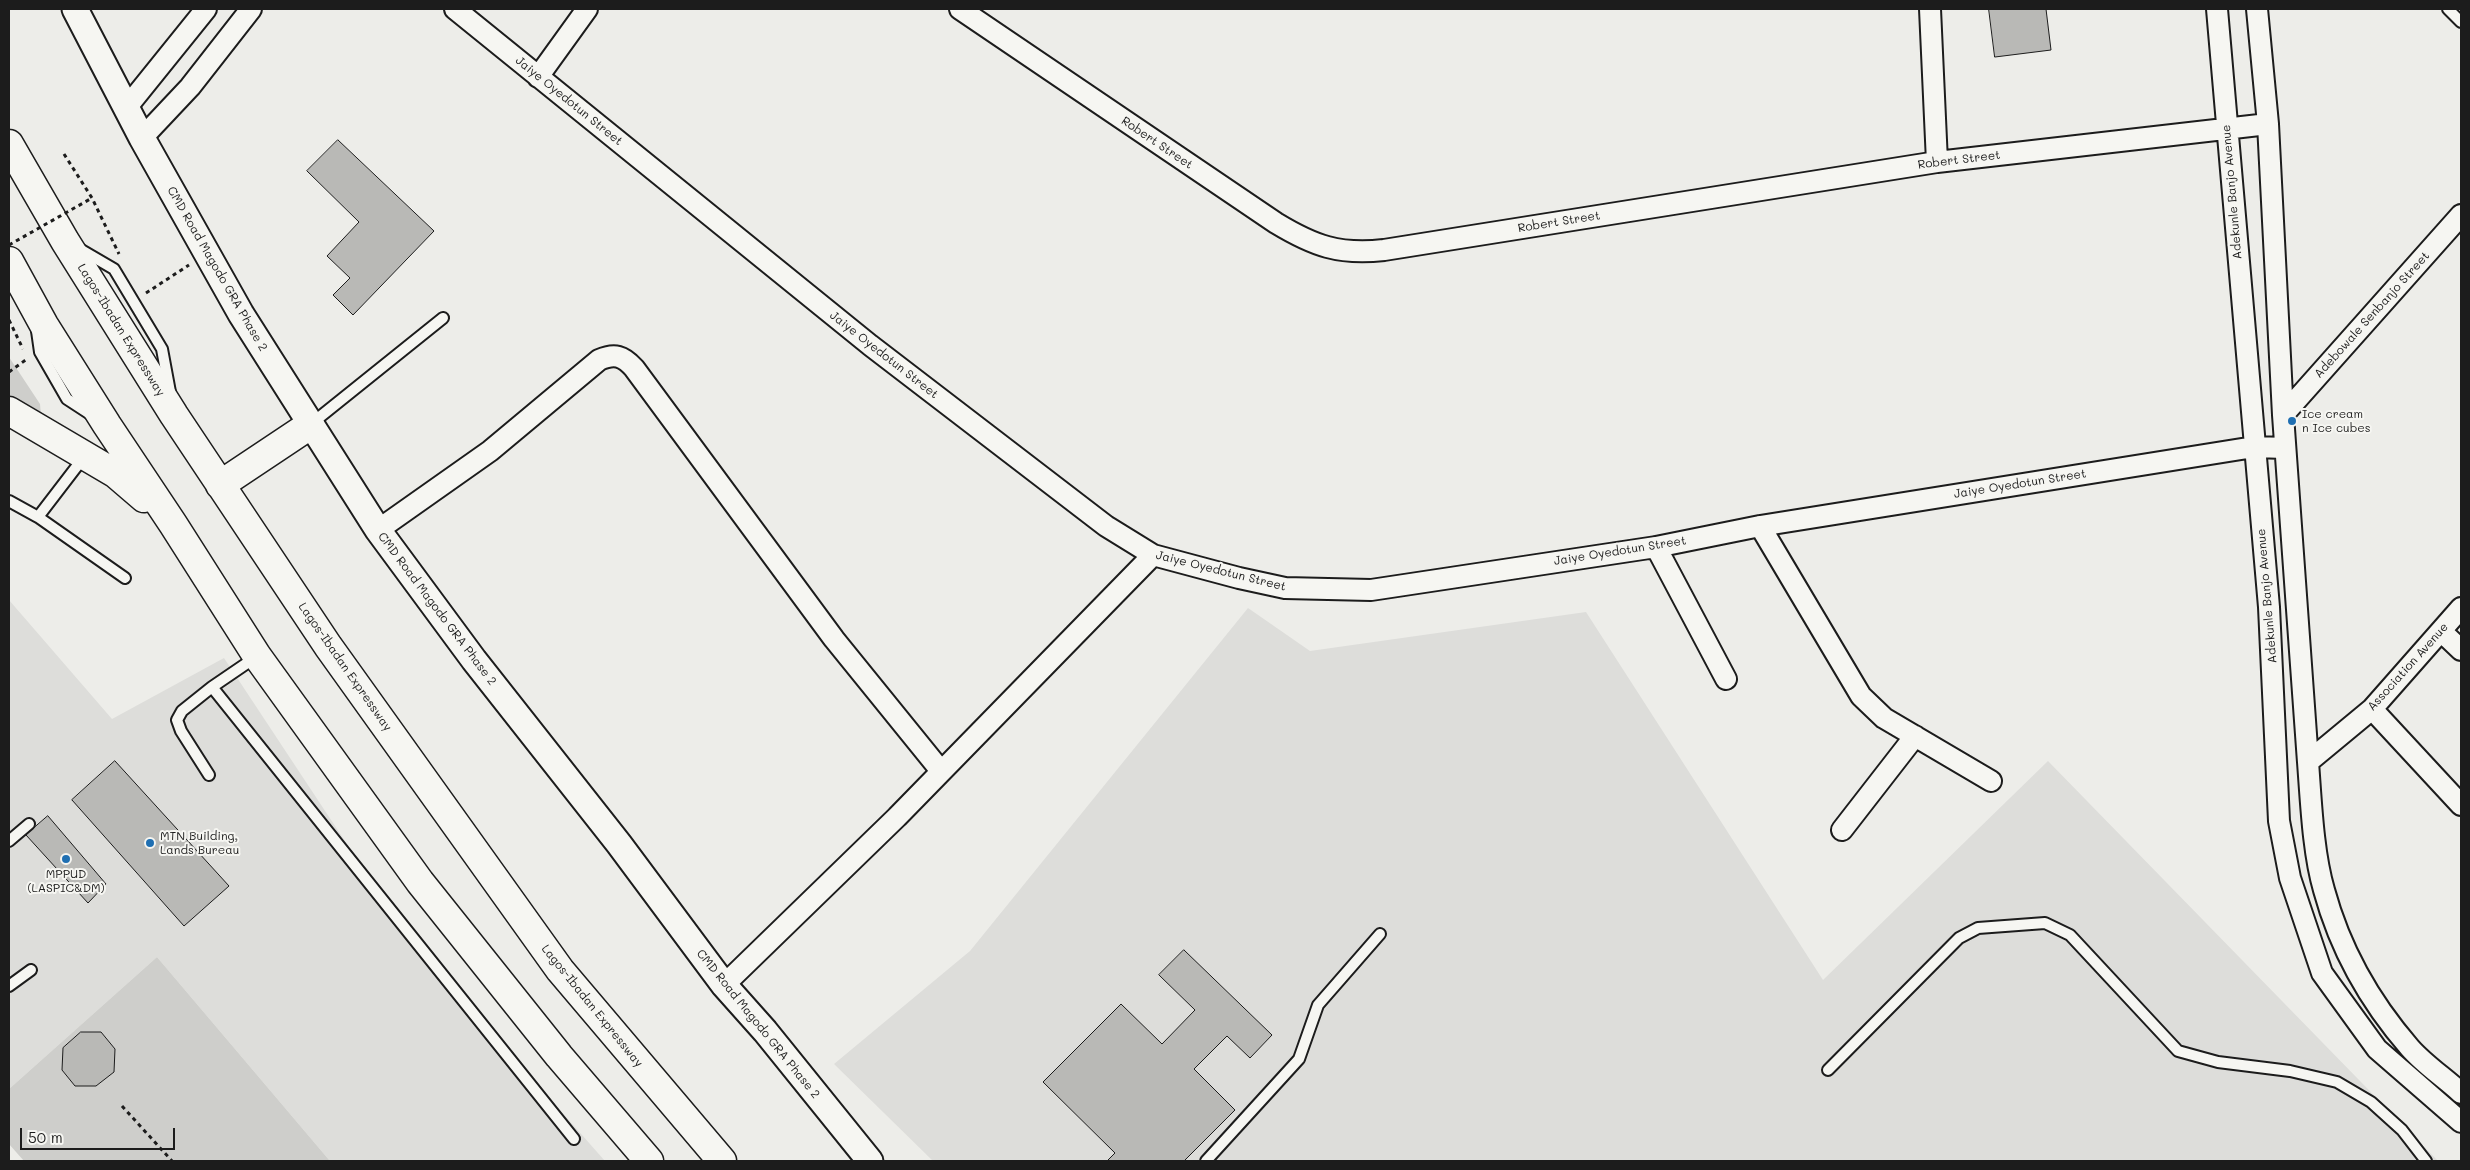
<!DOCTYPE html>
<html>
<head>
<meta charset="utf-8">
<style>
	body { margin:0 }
	#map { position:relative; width:2470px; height:1170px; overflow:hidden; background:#edede9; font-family:Mali,sans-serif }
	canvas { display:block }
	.frame { position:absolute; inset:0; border:10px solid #1c1c1c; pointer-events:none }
	.scale { position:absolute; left:20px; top:1128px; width:155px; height:22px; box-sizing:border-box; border:2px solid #1c1c1c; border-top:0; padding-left:6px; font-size:15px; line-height:18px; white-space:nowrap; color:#1c1c1c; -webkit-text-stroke:4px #f6f6f2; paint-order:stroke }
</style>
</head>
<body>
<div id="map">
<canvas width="2470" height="1170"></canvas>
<div class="frame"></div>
<div class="scale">50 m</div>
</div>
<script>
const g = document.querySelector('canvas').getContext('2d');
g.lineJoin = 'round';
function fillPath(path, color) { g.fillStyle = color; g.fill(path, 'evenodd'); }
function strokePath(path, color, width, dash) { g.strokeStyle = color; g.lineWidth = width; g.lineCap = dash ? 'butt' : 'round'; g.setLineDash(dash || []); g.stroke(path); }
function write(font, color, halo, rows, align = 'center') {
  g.font = font + ' Mali,sans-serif'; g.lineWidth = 4; g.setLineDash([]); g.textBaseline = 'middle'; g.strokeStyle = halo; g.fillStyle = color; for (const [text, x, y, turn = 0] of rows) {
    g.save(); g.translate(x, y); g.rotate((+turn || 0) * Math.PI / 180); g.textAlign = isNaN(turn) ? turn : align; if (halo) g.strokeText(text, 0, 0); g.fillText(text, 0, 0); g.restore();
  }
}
const built = new Path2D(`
	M9,600L112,719L224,658L413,944L605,1161H330L157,957L9,1089Z
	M1248,608L1310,651L1586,612L1823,980L2048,761L2438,1161H933L834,1064L970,951Z`);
const green = new Path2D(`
	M9,357L40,404L41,416L9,398Z
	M157,957L330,1161H24L9,1144V1089Z`);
const building = new Path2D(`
	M1989,9H2046L2051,50L1995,57Z
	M338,140L434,231L353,315L333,295L350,278L327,256L359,222L307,171Z
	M115,761L229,886L184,926L72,800Z
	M48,816L106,884L88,903L26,835Z
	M1184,950L1272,1035L1250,1058L1227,1036L1194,1069L1235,1110L1184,1161H1107L1115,1153L1043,1082L1121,1004L1162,1044L1195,1010L1159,975Z
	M81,1032H101L115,1049L114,1072L96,1086H75L62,1070L63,1048Z`);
const path = new Path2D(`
	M64,154L92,198L119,254
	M146,293L189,265
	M9,320L23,349
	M9,372L27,359
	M122,1106L172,1161`);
const service = new Path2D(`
	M2448,9L2461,22
	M78,248L114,269L162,349L170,392
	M37,331L40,352L67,399L90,414
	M311,424L443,318
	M9,501L38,517L125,578
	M38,517L84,457
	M256,657L212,687L574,1139
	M209,775L181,731L177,720L182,711L212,687
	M9,841L29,824
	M9,986L31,970
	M1828,1070L1959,938L1978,928L2045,923L2070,935L2178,1051L2218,1062L2290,1071L2337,1082L2371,1102L2402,1130L2426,1161
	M1206,1161L1299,1059L1318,1005L1380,934`);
const minor = new Path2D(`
	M455,9L870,345L1106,526L1153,555L1239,578L1285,588L1371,590L1656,547L1760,526L2254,447L2285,448
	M960,9L1276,223C1314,246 1339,255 1384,250L1937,162L2268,124
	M1930,9L1937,162
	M2217,9L2269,607L2279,821L2290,878L2322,973L2377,1049L2461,1122
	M2257,9L2268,124L2283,415L2308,762C2311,801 2313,853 2324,890C2340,949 2370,1002 2410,1048C2425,1065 2445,1078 2461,1093
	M538,77L587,9
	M127,107L206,9
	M142,138L190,87L251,9
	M2283,415L2461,215
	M1760,526L1861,696L1884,718L1991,781
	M378,530L490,451L599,360C615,353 623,356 634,368L834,639L941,771
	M1656,547L1726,679
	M2441,631L2461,650
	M2372,709L2461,805
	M2308,762L2372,709L2461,608
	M1842,830L1915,736
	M724,985L897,817L1153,555`);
const tertiary = new Path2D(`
	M75,9L142,138L241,314L378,530L474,660L619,844L724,985L765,1031L870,1161`);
const motorway = new Path2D(`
	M9,144L65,241L174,415L328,646L560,970L722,1161
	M9,261L44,325L107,425L173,524L257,656L420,882L559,1056L649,1161
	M9,411L116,474L144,498
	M220,485L310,425`);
const pathBridge = new Path2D(`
	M9,245L92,198`);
const markers = [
	[2292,421,5,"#1f6fb2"],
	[150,843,5,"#1f6fb2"],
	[66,859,5,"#1f6fb2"]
];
const streetNames = [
	["Jaiye Oyedotun Street",569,101,39],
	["Robert Street",1157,143,34],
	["Robert Street",1959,160,-7],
	["Adekunle Banjo Avenue",2232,192,-95],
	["Robert Street",1559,222,-9],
	["CMD Road Magodo GRA Phase 2",217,269,60],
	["Adebowale Senbanjo Street",2372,315,-48],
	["Lagos-Ibadan Expressway",121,330,58],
	["Jaiye Oyedotun Street",884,355,38],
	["Jaiye Oyedotun Street",2020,484,-9],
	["Jaiye Oyedotun Street",1620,551,-9],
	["Jaiye Oyedotun Street",1221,571,14],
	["Adekunle Banjo Avenue",2267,596,-95],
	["CMD Road Magodo GRA Phase 2",437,609,53],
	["Lagos-Ibadan Expressway",345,667,55],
	["Association Avenue",2408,667,-48],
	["Lagos-Ibadan Expressway",592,1006,51],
	["CMD Road Magodo GRA Phase 2",758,1024,51]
];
const poiNames = [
	["Ice cream",2302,414],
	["n Ice cubes",2302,428],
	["MTN Building,",160,836],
	["Lands Bureau",160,850],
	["MPPUD",66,874,"center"],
	["(LASPIC&DM)",66,888,"center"]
];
fillPath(built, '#ddddda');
fillPath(green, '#cececb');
fillPath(building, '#b9b9b6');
strokePath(building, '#1c1c1c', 1);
strokePath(service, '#1c1c1c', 14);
strokePath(minor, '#1c1c1c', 24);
strokePath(tertiary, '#1c1c1c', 29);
strokePath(motorway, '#1c1c1c', 31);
strokePath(path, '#1c1c1c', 3, [4, 4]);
strokePath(service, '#f6f6f2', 10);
strokePath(minor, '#f6f6f2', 20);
strokePath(tertiary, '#f6f6f2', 25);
strokePath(motorway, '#f6f6f2', 28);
strokePath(pathBridge, '#1c1c1c', 3, [4, 4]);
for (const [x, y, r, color] of markers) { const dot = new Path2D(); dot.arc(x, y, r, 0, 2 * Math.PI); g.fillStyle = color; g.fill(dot); strokePath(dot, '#f6f6f2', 2); }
write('12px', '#1c1c1c', '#f6f6f2', streetNames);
write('12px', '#1c1c1c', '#f6f6f2', poiNames, 'left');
</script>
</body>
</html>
